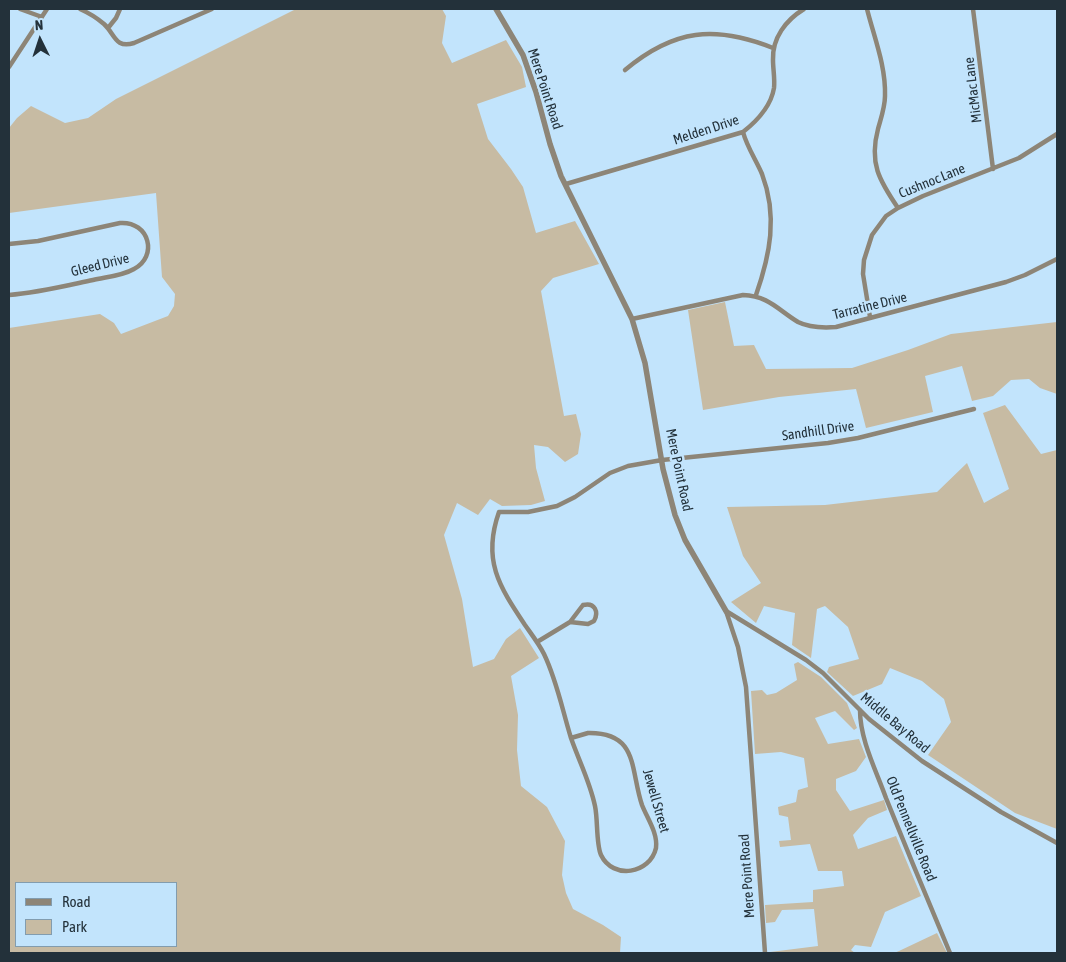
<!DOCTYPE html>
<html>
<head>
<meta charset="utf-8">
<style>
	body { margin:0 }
	#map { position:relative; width:1066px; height:962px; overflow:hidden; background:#c2e4fc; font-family:"Asap Condensed",sans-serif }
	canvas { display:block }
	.frame { position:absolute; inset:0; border:10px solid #23313a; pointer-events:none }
	.legend { position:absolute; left:15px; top:882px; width:162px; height:65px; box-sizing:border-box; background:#c2e4fc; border:1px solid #829cae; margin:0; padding:6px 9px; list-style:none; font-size:15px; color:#23313a }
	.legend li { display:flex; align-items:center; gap:10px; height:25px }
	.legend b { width:25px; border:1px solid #829cae }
	.north { position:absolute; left:15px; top:15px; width:50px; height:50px; -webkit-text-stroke:4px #c2e4fc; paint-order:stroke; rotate:356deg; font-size:14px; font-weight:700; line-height:20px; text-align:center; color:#23313a }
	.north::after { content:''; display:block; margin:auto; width:18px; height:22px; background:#23313a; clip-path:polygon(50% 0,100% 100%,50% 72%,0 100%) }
</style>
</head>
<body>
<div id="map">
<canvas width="1066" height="962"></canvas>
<div class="frame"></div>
<ul class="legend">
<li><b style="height:6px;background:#8d8577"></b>Road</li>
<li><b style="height:14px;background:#c7bba3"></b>Park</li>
</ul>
<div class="north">N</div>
</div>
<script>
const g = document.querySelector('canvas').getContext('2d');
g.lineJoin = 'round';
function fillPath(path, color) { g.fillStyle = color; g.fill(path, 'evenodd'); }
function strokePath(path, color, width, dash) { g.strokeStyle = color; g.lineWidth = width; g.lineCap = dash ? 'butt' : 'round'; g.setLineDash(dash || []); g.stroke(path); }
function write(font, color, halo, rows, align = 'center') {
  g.font = font + ' "Asap Condensed",sans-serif'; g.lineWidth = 5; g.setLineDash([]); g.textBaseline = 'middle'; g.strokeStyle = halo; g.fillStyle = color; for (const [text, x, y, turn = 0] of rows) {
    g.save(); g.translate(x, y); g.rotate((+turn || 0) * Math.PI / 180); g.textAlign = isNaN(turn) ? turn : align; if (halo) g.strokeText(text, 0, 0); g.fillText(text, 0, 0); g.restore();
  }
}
const green = new Path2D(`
	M296,9H442L446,16L442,43L452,63L506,40L522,67L526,87L477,104L488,139L511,169L523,187L536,233L575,221L599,264L553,278L541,291L564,416L576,414L581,434L578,454L565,462L548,447L534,445L536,468L545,501L531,505L502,506L490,499L478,515L457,503L444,535L462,599L473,667L494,659L506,639L520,628L539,658L511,676L518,715L517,750L521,786L547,807L565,841L562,875L566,893L573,909L603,925L621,937L620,953H9V328L100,314L114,323L121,334L168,316L174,306L175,294L162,277L156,193L9,213V128L17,118L31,106L65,123L88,118L116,99ZM16,883H176V946H16Z
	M725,302L734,346L754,345L766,369L852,368L908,350L951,334L1057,322V394L1040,388L1029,379L1011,380L993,396L972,401L962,366L925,376L933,412L866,428L856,389L779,397L703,410L688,310Z
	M1005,405L1041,454L1057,450V829L1015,813L928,755L951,722L944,699L922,681L890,668L882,684L853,696L827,672L829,667L859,659L848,627L825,606L817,609L811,658L792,645L795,613L764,606L756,623L731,602L761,583L743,556L727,507L825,505L937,492L967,463L984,503L1009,489L983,413Z
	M798,662L821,677L847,703L857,728L854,730L835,711L815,718L828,744L859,739L866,757L856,771L836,779V790L850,811L884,800L887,810L868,818L853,835L858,849L896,836L921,896L885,912L871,947L855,945L851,950L855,953H770V952L818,946L814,909L782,910L775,922L766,923L765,905L813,902V890L844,886L842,871H818L810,844L780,847L779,841L791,840L788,817L779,815L778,807L796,802L798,790L808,787L804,758L781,752L755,754L751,691L762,690L767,695L776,693L797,680L794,664Z
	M937,933L947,953H894L899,951Z`);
const minor = new Path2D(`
	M20,9L42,17
	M80,9C89,13 97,18 104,24C115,34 115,49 134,43L212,9
	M867,9C874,37 886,66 885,96C885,107 881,118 878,129C869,163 879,180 898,208
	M973,9L993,169
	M108,28L116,18L120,9
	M9,67L47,9
	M625,70C674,29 715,25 773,48
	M743,132C747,147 756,160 762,174C778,216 770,255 756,295
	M566,184L743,132C757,121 771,106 774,88C775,79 773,69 773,60C772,38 786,20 804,9
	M9,244L38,241L120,223C150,221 158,257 134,269C122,276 106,277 93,280C65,286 37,293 9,295
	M870,317L863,274L864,260L872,235L886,216L898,208L923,196L1019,158L1057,134
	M632,319L743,295C769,296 778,310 798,322C810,328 823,328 836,327L1006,282L1025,275L1057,259
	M583,605C595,602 599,612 594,621L588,624L570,622Z
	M726,611L806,660L823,673L869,719L922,761L1001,812L1057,843
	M726,611L738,647L746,687L765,953
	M537,642L570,622
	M860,710C860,740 876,770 886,798C907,850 928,901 950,953
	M588,733C639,732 630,770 642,805C647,818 658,833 656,848C650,874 613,880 601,855C596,844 598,820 595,806C590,782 579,761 571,738Z
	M571,738C562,709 557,681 544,654C539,644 532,635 525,625C499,586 482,560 499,512H528L557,506L575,497L610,473L628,466L662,460L828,443L858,438L974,409`);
const tertiary = new Path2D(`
	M496,9L523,55L536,92L550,144L561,176L632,319L645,363L663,469L675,515L685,540L726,611`);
const streetNames = [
	["Mere Point Road",545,89,72],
	["MicMac Lane",973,90,-97],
	["Melden Drive",706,130,-18],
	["Cushnoc Lane",932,181,-22],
	["Gleed Drive",100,265,-14],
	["Tarratine Drive",870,306,-14],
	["Sandhill Drive",818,431,-8],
	["Mere Point Road",679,470,78],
	["Middle Bay Road",895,723,40],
	["Jewell Street",656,801,74],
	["Old Pennellville Road",911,829,68],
	["Mere Point Road",747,876,-94]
];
fillPath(green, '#c7bba3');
strokePath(minor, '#8d8577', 4.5);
strokePath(tertiary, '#8d8577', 5.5);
write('14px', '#23313a', '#c2e4fc', streetNames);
</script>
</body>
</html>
